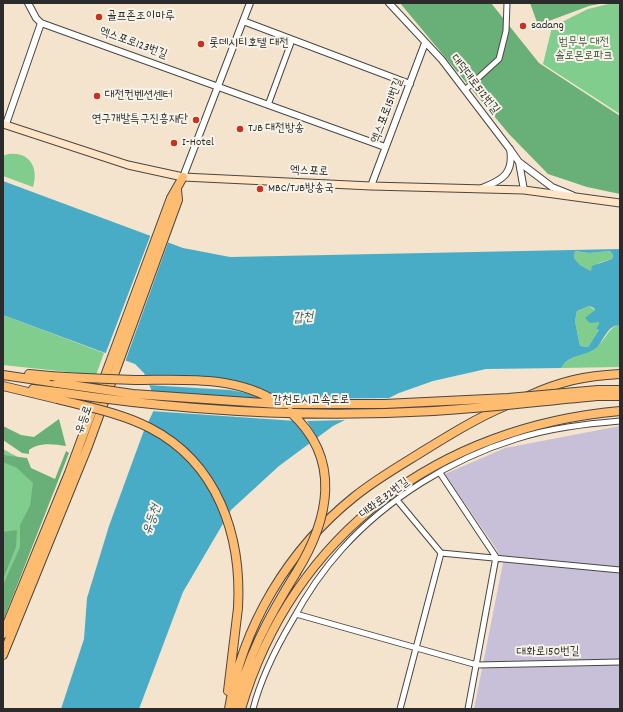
<!DOCTYPE html>
<html>
<head>
<meta charset="utf-8">
<style>
	body { margin:0 }
	#map { position:relative; width:623px; height:712px; overflow:hidden; background:#f4e4cd; font-family:Dekko,sans-serif }
	canvas { display:block }
	.frame { position:absolute; inset:0; border:4px solid #2b2b2b; pointer-events:none }
</style>
</head>
<body>
<div id="map">
<canvas width="623" height="712"></canvas>
<div class="frame"></div>
</div>
<script>
const g = document.querySelector('canvas').getContext('2d');
g.lineJoin = 'round';
function fillPath(path, color) { g.fillStyle = color; g.fill(path, 'evenodd'); }
function strokePath(path, color, width, dash) { g.strokeStyle = color; g.lineWidth = width; g.lineCap = dash ? 'butt' : 'round'; g.setLineDash(dash || []); g.stroke(path); }
function write(font, color, halo, rows, align = 'center') {
  g.font = font + ' Dekko,"Poor Story",sans-serif'; g.lineWidth = 4; g.setLineDash([]); g.textBaseline = 'middle'; g.strokeStyle = halo; g.fillStyle = color; for (const [text, x, y, turn = 0] of rows) {
    g.save(); g.translate(x, y); g.rotate((+turn || 0) * Math.PI / 180); g.textAlign = isNaN(turn) ? turn : align; if (halo) g.strokeText(text, 0, 0); g.fillText(text, 0, 0); g.restore();
  }
}
const industrial = new Path2D(`
	M620,426V709H474L503,563L497,550L445,474L505,448Z`);
const green = new Path2D(`
	M612,3H620V114L543,64L552,27L588,9Z
	M8,154C30,151 39,168 33,187L3,176V156Z
	M575,251L589,253L610,251L613,255L612,259L599,263L591,271L580,265L574,258Z
	M589,306L595,310L593,312V321L599,322L600,324L596,329L599,330L588,347L580,346L575,321L577,311Z
	M3,315L104,353L96,375L3,365Z
	M617,325H620V367L561,368C569,355 584,356 596,347C605,341 607,330 617,325Z
	M3,449L27,462L31,470L55,482L3,616Z`);
const forest = new Path2D(`
	M400,3H491L539,63L620,116V194L587,187L548,174L509,134Z
	M530,3H605L589,6L538,25Z
	M59,419L66,446C54,444 39,442 29,450V454L22,453L3,440V426L21,435L34,437Z
	M66,451L69,453L3,621V585L20,547V525L30,506L33,483L17,468L3,462V455L27,458L31,468L55,479Z
	M17,530L16,547L3,579V532Z`);
const water = new Path2D(`
	M3,181L183,248L230,257L620,249V325C608,325 605,338 598,346C587,357 570,353 561,368L486,369L433,381L399,393L333,426L279,466L231,510L183,592L139,709H61L84,639L87,598L109,526L143,433L153,412L151,389L144,373L135,364L3,315ZM575,251L589,253L610,251L613,255L612,259L592,266L591,271L580,265L574,258ZM589,306L594,308L595,310L585,318L590,323L599,322V324L596,329L599,330L588,347L580,346L575,321L577,311Z`);
const pier = new Path2D(`
	M151,234L169,240L125,362L105,355Z
	M144,378L228,383L278,399L393,398L348,420L307,421L318,439L312,444L296,421L150,411L149,391L265,399L246,393L230,390L147,385Z`);
const minor = new Path2D(`
	M465,90L499,59L506,31L507,3
	M268,105L292,40
	M440,473L496,557L468,709
	M397,500L441,553
	M296,614L477,665L620,662
	M253,709C261,678 276,648 292,621C306,595 322,571 342,549C387,499 451,459 516,439C550,428 585,424 620,421
	M400,709L441,553L620,570`);
const tertiary = new Path2D(`
	M28,3L36,18L41,23L385,147
	M389,3L442,60L509,148L519,162L524,190
	M243,21L410,84
	M6,124L41,23
	M519,162L552,187L572,195
	M183,177L250,3
	M371,186L425,43
	M482,188C503,180 514,173 510,149`);
const secondary = new Path2D(`
	M3,124L128,165L183,177L371,186L524,190L620,203`);
const primary = new Path2D(`
	M3,634L69,473L171,198L183,177
	M3,655L88,446L178,200L177,190`);
const trunk = new Path2D(`
	M29,374L50,376
	M3,375L57,383
	M3,386L57,399
	M33,389L58,392
	M598,390H620
	M528,396C561,381 584,376 620,374
	M597,396H620
	M228,691L238,608
	M229,709C242,626 289,549 354,497C376,479 401,465 425,450C451,434 477,418 505,406
	M235,709C246,659 269,616 296,573
	M241,709C294,532 440,427 620,411`);
const trunkBridge = new Path2D(`
	M50,376C79,378 107,379 135,380C183,380 236,375 278,403
	M57,383L133,394L278,404H384L508,398L598,390
	M58,392C182,411 309,418 434,411C489,408 543,401 597,396
	M57,399C88,407 121,413 150,428C218,463 242,536 238,608
	M290,412C343,459 329,520 296,573`);
const markers = [
	[99,17,4,"#c8321e"],
	[523,26,4,"#c8321e"],
	[201,44,4,"#c8321e"],
	[97,96,4,"#c8321e"],
	[196,120,4,"#c8321e"],
	[240,129,4,"#c8321e"],
	[174,143,4,"#c8321e"],
	[260,189,4,"#c8321e"]
];
const poiNames = [
	["골프존조이마루",107,17],
	["sadang",531,26],
	["롯데시티호텔 대전",209,44],
	["대전컨벤션센터",105,96],
	["연구개발특구진흥재단",188,120,"right"],
	["TJB 대전방송",248,129],
	["I-Hotel",182,143],
	["MBC/TJB방송국",268,189]
];
const parkNames = [
	["법무부 대전",584,43],
	["솔로몬로파크",584,57]
];
const streetNames = [
	["엑스포로123번길",133,44,20],
	["대덕대로512번길",474,85,52],
	["엑스포로151번길",388,111,-69],
	["엑스포로",309,172,3],
	["갑천도시고속도로",311,401],
	["유등로",85,420,-70],
	["대화로32번길",385,499,-37],
	["대화로150번길",548,653,-1]
];
const waterNames = [
	["갑천",303,319,-4],
	["유등천",153,520,-71]
];
fillPath(industrial, '#c7c0d8');
fillPath(green, '#80cd8d');
fillPath(forest, '#68b078');
fillPath(water, '#48acc7');
fillPath(pier, '#f4e4cd');
strokePath(minor, '#494743', 7);
strokePath(tertiary, '#494743', 8);
strokePath(secondary, '#494743', 9);
strokePath(primary, '#494743', 10);
strokePath(trunk, '#494743', 10);
strokePath(minor, '#fff', 5);
strokePath(tertiary, '#fff', 6);
strokePath(secondary, '#ffe4c6', 7);
strokePath(primary, '#febc70', 8);
strokePath(trunk, '#febc70', 8);
strokePath(trunkBridge, '#494743', 10, []);
strokePath(trunkBridge, '#febc70', 8);
for (const [x, y, r, color] of markers) { const dot = new Path2D(); dot.arc(x, y, r, 0, 2 * Math.PI); g.fillStyle = color; g.fill(dot); strokePath(dot, '#f7f3e8', 1.5); }
write('12px', '#2b2b2b', '#f7f3e8', poiNames, 'left');
write('12px', '#445c48', '#f7f3e8', parkNames);
write('12px', '#2b2b2b', '#f7f3e8', streetNames);
write('italic 13px', '#355862', '#f7f3e8', waterNames);
</script>
</body>
</html>
